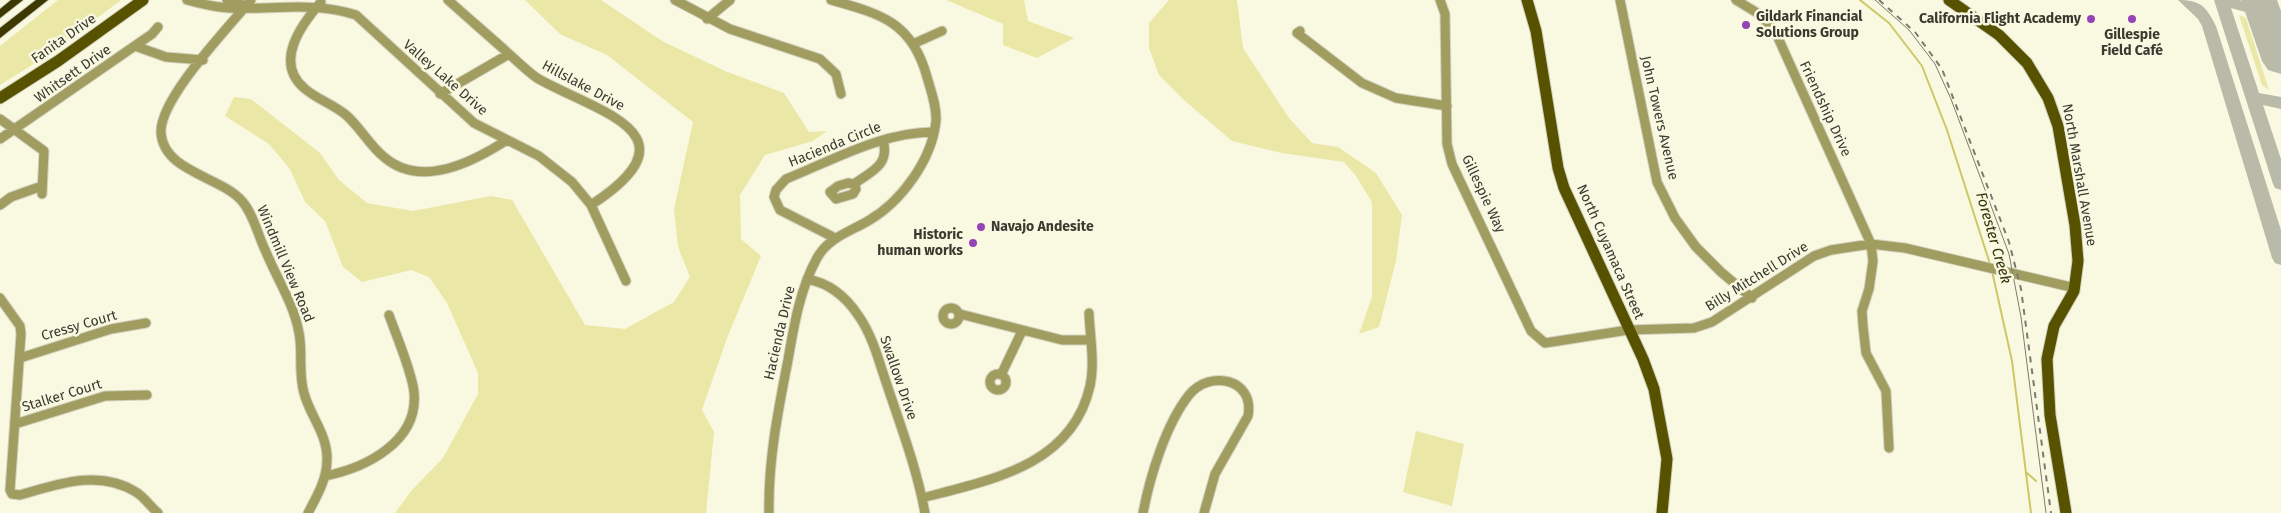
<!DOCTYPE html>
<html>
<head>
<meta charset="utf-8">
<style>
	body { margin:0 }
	canvas { display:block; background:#f9f8e1 }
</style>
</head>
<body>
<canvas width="2281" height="513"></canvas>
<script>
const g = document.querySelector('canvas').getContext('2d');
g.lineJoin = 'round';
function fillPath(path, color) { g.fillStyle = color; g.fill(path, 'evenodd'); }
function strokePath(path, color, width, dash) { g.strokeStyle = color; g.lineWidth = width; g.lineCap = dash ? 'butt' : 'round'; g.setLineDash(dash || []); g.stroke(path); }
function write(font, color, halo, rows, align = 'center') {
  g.font = font + ' "Fira Sans",sans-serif'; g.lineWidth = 5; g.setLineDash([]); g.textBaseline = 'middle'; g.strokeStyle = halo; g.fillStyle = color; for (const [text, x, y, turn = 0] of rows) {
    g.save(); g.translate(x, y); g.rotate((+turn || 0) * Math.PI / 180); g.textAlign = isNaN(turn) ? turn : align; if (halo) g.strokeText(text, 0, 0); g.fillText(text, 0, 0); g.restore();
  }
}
const green = new Path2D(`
	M58,0H121L45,57L0,85V46Z
	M525,0H601L662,41L725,71L784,93L809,132L827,131L813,141L765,155L740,195L741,239L761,256L727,338L702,410L714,432L706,513H395L412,490L443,458L478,394V373L447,303L429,277L411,270L362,282L343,267L325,221L305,202L290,169L269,144L225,116L234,97L251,99L320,153L339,180L367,203L413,211L491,196L512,200L585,325L625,329L674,302L690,277L678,247L674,209L693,122L607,55L560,34Z
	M946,0H1024L1028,21L1074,38L1037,58L1003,45V24Z
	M1169,0H1237L1243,48L1289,118L1312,143L1338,147L1376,173L1402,215L1396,261L1379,327L1359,334L1372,297V202L1356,176L1344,162L1282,153L1232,141L1184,100L1159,75L1149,48V23Z
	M2239,15L2246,18L2269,90L2262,85Z
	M1416,431L1464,444L1452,506L1403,492Z`);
const stream = new Path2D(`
	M1860,0L1889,23L1922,66L1947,130L1990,264
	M1992,271L2012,361L2031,513
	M2027,473L2036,481`);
const taxiway = new Path2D(`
	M2178,0C2200,0 2206,6 2216,26L2281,230V265L2275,263L2272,258L2202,26L2198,19Z
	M2214,0H2239L2281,12V22L2231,8L2259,93L2281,97V109L2263,105L2281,159V190L2275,188L2273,184Z
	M2278,49L2281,50V60L2273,58L2270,54L2273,50Z`);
const runway = new Path2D(`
	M2241,0H2277L2281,11V74L2268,70L2262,61Z`);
const minor = new Path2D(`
	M187,0C201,4 215,7 229,8C273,10 313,1 356,15L474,123L539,156L572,182L591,205L626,281
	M227,0L246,6
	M251,0C229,27 159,99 161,133C164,172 220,176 242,201C254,215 258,236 266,252C277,279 294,304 299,333C303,352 298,373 304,393C310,416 328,435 327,460C327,479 317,496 308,513
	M448,0C468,18 488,35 508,53C517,61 527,71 537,78C596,112 702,133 591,205
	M675,0L730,29L820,59L836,74L841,94
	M1440,0L1445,14L1447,144L1452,164L1531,331L1545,343L1628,330L1694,328L1712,322L1814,256L1831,250L1871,244L1905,248L2075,288
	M1620,0L1657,182L1675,218L1696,247L1721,272L1752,298
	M1736,0L1759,14L1775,31L1871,244L1873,261L1869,289L1862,311L1863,326L1866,353L1886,391L1889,448
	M321,2C301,25 274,62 304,88C316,99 333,104 346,115C360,127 369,145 384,157C421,189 473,162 507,140
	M707,19L730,0
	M1300,31L1297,33L1362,83L1396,98L1447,106
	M915,43L942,31
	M135,46L166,57L203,60
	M440,94L509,54
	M0,119L44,151L42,194
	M0,139L152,34L158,27
	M848,183L854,184L856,189L853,194L836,199L830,192L838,186Z
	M854,184C872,171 890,165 883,140
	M0,205L11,197L42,186
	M835,238L780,210L774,197L776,190L786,179C833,160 882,132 934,132
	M807,279C829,283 846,297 858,315C873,336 879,362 887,385C901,427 917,469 925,513
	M0,298L20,326L21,334L10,490L12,494L20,495C58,484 99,469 136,492C144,497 150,506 158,513
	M943 316a8 8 0 1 1 16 0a8 8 0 1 1-16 0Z
	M960,314L1062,340H1091
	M20,358L111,329L146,323
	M990 382a8 8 0 1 1 16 0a8 8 0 1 1-16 0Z
	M1001,375L1022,331
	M15,424L105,396L147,395
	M325,476C365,468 419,442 414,392C412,372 396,335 389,315
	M922,498C990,480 1072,466 1090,386C1095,363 1090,337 1089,313
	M769,513C768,461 778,411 788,360C794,325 800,289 817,258C828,238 849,232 868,221C901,202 932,160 936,121C937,107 931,91 927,77C912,22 881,14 831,0
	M1143,513C1150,476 1166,424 1189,395C1210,369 1255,379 1248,416L1215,474L1204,513`);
const major = new Path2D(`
	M1527,0L1536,31L1558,168L1564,188L1643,359L1654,389L1667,459L1662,513
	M1949,0L1999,35L2027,63L2048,98L2058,126L2075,225L2078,261L2074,291L2054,326L2047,359L2050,415L2066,513
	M0,98L58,61L143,0`);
const highway = new Path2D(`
	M11,0H23L0,18V9Z
	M36,0H48L0,38V28Z`);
const tram = new Path2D(`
	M1875,0L1909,30L1935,64L1951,99L2009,254L2021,317L2046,513`);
const rail = new Path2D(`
	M1879,0L1915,32L1942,69L2009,242L2021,289L2051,513`);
const markers = [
	[2091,19,5,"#9444b4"],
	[2132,19,5,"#9444b4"],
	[1746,25,5,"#9444b4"],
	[981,227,5,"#9444b4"],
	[973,243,5,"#9444b4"]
];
const poiNames = [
	["Gildark Financial",1756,17],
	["Solutions Group",1756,33],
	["California Flight Academy",2081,19,"right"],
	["Gillespie",2132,35,"center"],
	["Field Café",2132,51,"center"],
	["Navajo Andesite",991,227],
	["Historic",963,235,"right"],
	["human works",963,251,"right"]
];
const streetNames = [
	["Fanita Drive",64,39,-35],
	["Whitsett Drive",73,74,-35],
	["Valley Lake Drive",445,78,41],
	["Hillslake Drive",583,86,28],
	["Friendship Drive",1825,109,65],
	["John Towers Avenue",1659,118,77],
	["Hacienda Circle",835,145,-22],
	["North Marshall Avenue",2079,175,80],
	["Gillespie Way",1483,194,65],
	["North Cuyamaca Street",1610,252,66],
	["Windmill View Road",285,264,67],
	["Billy Mitchell Drive",1757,277,-32],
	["Cressy Court",79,326,-16],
	["Hacienda Drive",780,333,-77],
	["Swallow Drive",898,378,71],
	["Stalker Court",62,396,-17]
];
const waterNames = [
	["Forester Creek",1993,238,74]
];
fillPath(green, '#ebe7a7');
strokePath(stream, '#cdc766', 2);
fillPath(taxiway, '#babaa8');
fillPath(runway, '#babaa8');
strokePath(minor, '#d3d2be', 11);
strokePath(major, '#d3d2be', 13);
strokePath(highway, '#d3d2be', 2);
strokePath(minor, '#a19d61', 9);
strokePath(major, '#575200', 11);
fillPath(highway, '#3c3800');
strokePath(tram, '#7c7c6e', 1);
strokePath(rail, '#7c7c6e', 2, [6, 6]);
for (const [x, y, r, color] of markers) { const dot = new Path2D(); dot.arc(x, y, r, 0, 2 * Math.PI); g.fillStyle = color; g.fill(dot); strokePath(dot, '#f9f8e1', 2); }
write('bold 14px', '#3a3a31', '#f9f8e1', poiNames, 'left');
write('14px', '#3a3a31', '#f9f8e1', streetNames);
write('italic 15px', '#343106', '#f9f8e1', waterNames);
</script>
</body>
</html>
